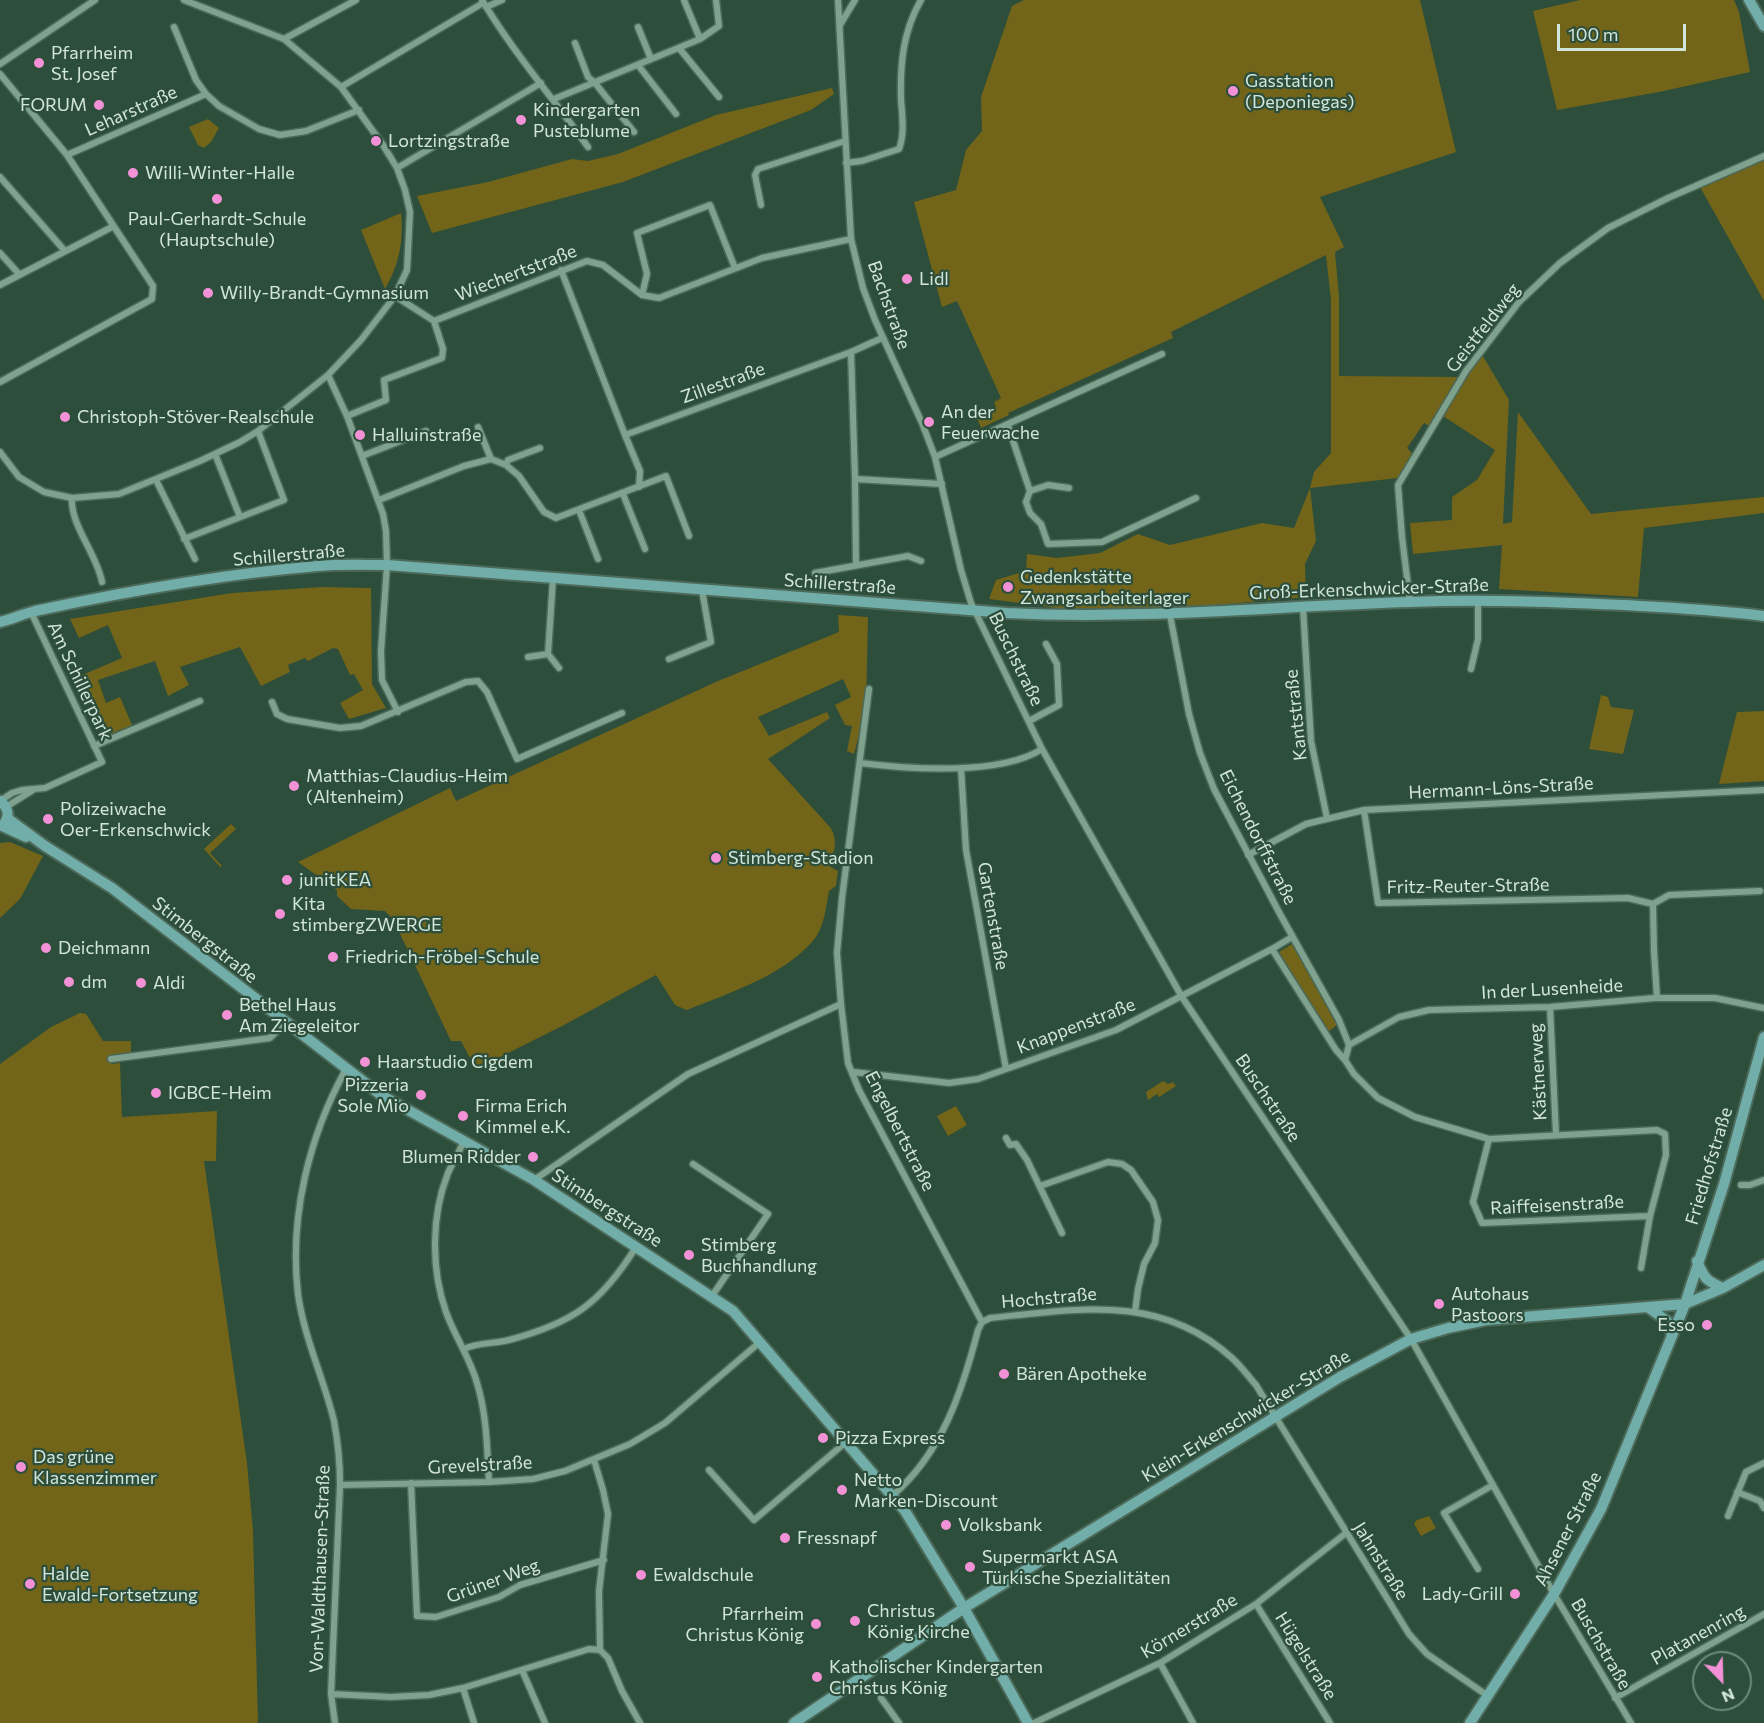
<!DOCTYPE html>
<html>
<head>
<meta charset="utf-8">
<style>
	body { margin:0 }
	#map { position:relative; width:1764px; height:1723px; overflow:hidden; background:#2c4e3b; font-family:Commissioner,sans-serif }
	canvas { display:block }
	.north { position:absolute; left:1692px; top:1651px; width:60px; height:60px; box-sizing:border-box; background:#2c4e3b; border:2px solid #6e8a7b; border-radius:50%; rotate:157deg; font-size:16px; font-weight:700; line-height:24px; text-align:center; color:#d2e5da }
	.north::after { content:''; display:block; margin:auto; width:21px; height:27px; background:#f391d6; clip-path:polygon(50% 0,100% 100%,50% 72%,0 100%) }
	.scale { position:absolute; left:1557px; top:24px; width:129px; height:27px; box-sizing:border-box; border:3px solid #d2e5da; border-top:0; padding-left:8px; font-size:18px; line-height:21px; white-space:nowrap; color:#d2e5da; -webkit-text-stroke:4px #2c4e3b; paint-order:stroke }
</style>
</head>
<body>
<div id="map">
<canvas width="1764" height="1723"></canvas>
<div class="north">N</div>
<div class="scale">100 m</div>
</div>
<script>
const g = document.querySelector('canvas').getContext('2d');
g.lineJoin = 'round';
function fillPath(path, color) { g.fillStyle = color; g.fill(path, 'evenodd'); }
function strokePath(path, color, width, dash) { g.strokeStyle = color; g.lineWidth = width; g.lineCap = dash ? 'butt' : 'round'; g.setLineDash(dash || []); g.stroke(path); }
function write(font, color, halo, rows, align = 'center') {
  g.font = font + ' Commissioner,sans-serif'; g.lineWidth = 4.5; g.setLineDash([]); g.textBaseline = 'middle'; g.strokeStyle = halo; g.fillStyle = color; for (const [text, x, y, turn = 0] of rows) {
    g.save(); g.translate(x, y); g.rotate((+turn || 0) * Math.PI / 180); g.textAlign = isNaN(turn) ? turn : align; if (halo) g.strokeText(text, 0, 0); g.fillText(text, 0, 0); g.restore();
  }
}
const green = new Path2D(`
	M1024,0H1420L1456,152L1320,197L1344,247L1335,252L1339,297V376L1458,377L1429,426L1424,423L1407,448L1412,453L1398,478L1310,488L1316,541L1305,564L1306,597L1162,610L1064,609L989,599L996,580L1026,571L1027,554L1057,558L1100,553L1138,534L1170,545L1262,523L1294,528L1310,488L1314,472L1331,453V300L1326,255L1171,332L1173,338L1008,413L1009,415L981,428L977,418L996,407L994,402L1001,398L957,301L942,307L914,202L956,190L966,150L982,131L981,97L1012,6Z
	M1580,0H1734L1739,12L1750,72L1659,92L1557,110L1533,11Z
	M832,88L834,94L811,110L623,182L432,233L417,196L488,182L572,159L588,161L618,154L716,115Z
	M208,119L219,128L211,142L204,148L198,145L189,127Z
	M1764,159V301L1700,187Z
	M401,213C404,241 399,265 385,289L361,230Z
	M1481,353L1509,400L1503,524L1512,522L1518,412L1591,514L1764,497V513L1644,528L1638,597L1499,589L1502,545L1413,554L1410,523L1452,520V497L1477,480L1495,450L1443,416Z
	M321,587L371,588L372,684L386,708L349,719L340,703L363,690L354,674L350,675L338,649L333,648L308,661L305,658L288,665L290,672L261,686L240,647L180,667L189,685L168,696L155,661L98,680L106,703L120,697L132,725L105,736L80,676L122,658L108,625L79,638L70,619L232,593Z
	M838,615L868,617L866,707L854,754L847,751L852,726L845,725L835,705L851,697L843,679L758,717L769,736L827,712L830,718L768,759L830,827C839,841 834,852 829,866L838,871L836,886L829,891C826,908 824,929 812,942C781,977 728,993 687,1010L675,1005L656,975L564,1025L476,1069L461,1041H451L393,919L385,911L351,909L337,896V890L298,862L450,788L456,801L718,681L839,632Z
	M1601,695L1608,697L1611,707L1634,710L1623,754L1589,749Z
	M1764,711V781L1719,784L1737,712Z
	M231,824L236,829L210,853L222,866L220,867L204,849Z
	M10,842L43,856L20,899L0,918V843Z
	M1292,944L1337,1025L1328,1032L1279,952Z
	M80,1013L86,1014L103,1041H131V1053L110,1055L112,1064L120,1063L122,1117L217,1111L216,1161H204L247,1463L253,1531L258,1723H0V1064L51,1027Z
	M1163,1081L1168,1084L1173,1082L1176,1086L1159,1097L1157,1094L1148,1100L1146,1092Z
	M956,1106L967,1125L948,1136L937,1116Z
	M1429,1516L1436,1528L1421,1536L1414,1524L1417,1520Z`);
const street = new Path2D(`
	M482,0C513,52 553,98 588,147
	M684,0L700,39
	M838,0L851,239L863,288L875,320L922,423L935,457L961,570L971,603L1042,749L1182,997L1411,1339L1554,1594L1631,1723
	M486,7L502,0
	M840,25L855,0
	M174,27L196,80L206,94L219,106L259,129L280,135L306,131L359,110
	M638,27L651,59
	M284,39L356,0
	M575,43L588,77L595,83L634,132
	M679,48L719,97
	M0,64L95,0
	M638,65L676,114
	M0,74L67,155L153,286L152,299L0,382
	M341,87L483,3
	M554,99L700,39L719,26L716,0
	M67,155L206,94
	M846,163L862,161L899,149C905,133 902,116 901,99C900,64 903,31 921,0
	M397,168L541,83
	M0,177L65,251
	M761,205L755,175L758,169L845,141
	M0,253L19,274
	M561,270L625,435
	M0,285L112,227
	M642,295L647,274L637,233L710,205L735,268
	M395,296L434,321L587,261L603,265L642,295L659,298L762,258L851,239
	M851,352L855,479L856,565
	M328,375L347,416L383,514L386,531L387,565L381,651L382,680L398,712
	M347,416L386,400L384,380L442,358L443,349L434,321
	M1008,426L1030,491L1048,485L1069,488
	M478,427L491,459
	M0,452L19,477L44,492L72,498L119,494L200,461L240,442L258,431L328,375L361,340L395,296L407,270L410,212L405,190L397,168L383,145L341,87L284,39L184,0
	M215,454L240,517
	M362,456L426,431
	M935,457L1162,354
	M506,465L508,460L540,448
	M855,479L942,484
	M156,480L195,559
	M639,487L640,471L625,435L851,352L882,338
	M1030,491L1026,502L1030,513L1041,524L1048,544L1102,542L1196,498
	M623,494L645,549
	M72,498C70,525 97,554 102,582
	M379,500L464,466L491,459L506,465L519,476L544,512L556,518L666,476L689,536
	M579,510L598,559
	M184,539L284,500L258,431
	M815,573L908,556L921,561
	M1410,602L1402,537L1398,485L1466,371L1519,302L1560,263L1608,228L1668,198L1764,156
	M1303,607L1311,741L1327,818
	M1170,615L1189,714L1200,753L1214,789L1280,914L1339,1020L1349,1045L1345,1060L1354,1074L1378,1098L1415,1117L1489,1139L1657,1130L1665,1134L1666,1155L1650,1216L1641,1268
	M548,654L559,668
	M528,657L548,654L553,578
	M669,659L711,642L702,590
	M1471,669L1478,639V601
	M869,689L842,898L837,953L841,1004L848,1063L859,1090L982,1322
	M272,702L277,714L287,719L340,728L361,726L466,682L478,681L487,692L517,759L622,713
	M1029,721L1059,705L1057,664L1046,644
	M94,746L200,701
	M860,763C908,769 1000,776 1042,749
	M961,768L966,850L1006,1069
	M0,801L12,793L22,790L45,788L102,762L31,612
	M6,807L33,790
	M1364,810L1378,903L1628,898L1653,904
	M1248,855L1306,824L1364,810L1764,790
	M1272,949L1336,1050L1345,1060
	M1657,998L1654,951L1653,904L1669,895L1760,891
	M1550,1007L1556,1135
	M1349,1045L1399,1017L1429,1010L1550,1007L1655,998H1715L1764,1008
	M111,1059L270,1038L286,1022
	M853,1072L949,1083L978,1079L1116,1030L1272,949L1292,937
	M1006,1138L1010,1145L1016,1144L1027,1160L1062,1233
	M1489,1139L1473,1202L1482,1223L1650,1216
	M464,1141C459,1152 453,1162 448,1173C431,1216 431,1269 446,1312C455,1337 470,1358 477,1383C487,1416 487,1448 489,1482
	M693,1164L768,1214L712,1296
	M534,1180L688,1074L841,1004
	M1741,1185H1750L1764,1180
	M1040,1186L1108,1162L1122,1164L1131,1170L1153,1202L1158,1220L1155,1243L1144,1264L1138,1289L1135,1312
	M464,1349C478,1342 494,1344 509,1340C573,1323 601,1303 636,1247
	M594,1460L603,1490L608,1514L599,1591L600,1650L608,1658L622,1691L640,1723
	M709,1470L754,1520L846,1442
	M411,1483L417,1616L436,1617L499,1597L520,1585L604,1560
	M340,1485L489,1482L533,1479L565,1471L630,1444L665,1423L760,1342
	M1737,1492L1760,1501L1764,1508
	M892,1496C942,1453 962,1392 978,1330L982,1322L990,1318C1077,1309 1161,1293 1232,1358C1241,1366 1248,1376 1256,1385L1409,1634L1427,1654L1488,1696
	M1728,1516L1746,1472L1764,1463
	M1478,1569L1444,1513L1493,1485
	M1256,1604L1330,1723
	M1160,1663L1193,1723
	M522,1670L545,1723
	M463,1688L474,1723
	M331,1694L391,1697L429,1695L463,1688L589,1649L600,1650
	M881,1698L899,1723
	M1615,1698L1764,1614
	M335,1723L331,1694L340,1485C340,1464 338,1442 334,1421C324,1379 304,1338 298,1294C289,1217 309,1136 346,1069
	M1034,1723L1160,1663L1256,1604L1346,1533`);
const secondary = new Path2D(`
	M1749,0L1764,26
	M0,622C12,619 23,614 35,611C128,591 223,574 318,566C341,564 364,565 387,565L1007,613C1142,620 1276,606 1410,602C1482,599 1552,602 1624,605C1670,608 1718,610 1764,616
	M0,801C8,807 10,816 4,824
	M7,818L45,846L112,888L381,1095L534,1180L733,1311L905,1511L964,1608L1028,1723
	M2,826L26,837
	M1697,1261C1704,1278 1706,1281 1723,1288
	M1649,1308L1667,1321L1672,1335
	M794,1723L964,1608L1340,1377L1411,1339L1448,1328L1486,1320L1685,1304L1723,1288L1764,1265
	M1470,1723L1554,1594L1601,1509L1685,1304L1724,1184L1764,1037`);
const markers = [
	[39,63,6,"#f391d6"],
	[1233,91,6,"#f391d6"],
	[99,105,6,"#f391d6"],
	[521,120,6,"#f391d6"],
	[376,141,6,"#f391d6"],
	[133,173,6,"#f391d6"],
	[217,199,6,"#f391d6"],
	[907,279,6,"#f391d6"],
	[208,293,6,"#f391d6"],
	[65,417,6,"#f391d6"],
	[929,422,6,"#f391d6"],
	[360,435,6,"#f391d6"],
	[1008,587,6,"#f391d6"],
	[294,786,6,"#f391d6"],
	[48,819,6,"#f391d6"],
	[716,858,6,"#f391d6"],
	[287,880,6,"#f391d6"],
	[280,914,6,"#f391d6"],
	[46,948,6,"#f391d6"],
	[333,957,6,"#f391d6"],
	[69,982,6,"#f391d6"],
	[141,983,6,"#f391d6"],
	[227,1015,6,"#f391d6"],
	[365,1062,6,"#f391d6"],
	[156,1093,6,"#f391d6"],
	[421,1095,6,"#f391d6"],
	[463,1116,6,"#f391d6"],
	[533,1157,6,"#f391d6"],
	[689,1255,6,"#f391d6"],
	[1439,1304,6,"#f391d6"],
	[1707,1325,6,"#f391d6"],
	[1004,1374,6,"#f391d6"],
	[823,1438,6,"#f391d6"],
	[21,1467,6,"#f391d6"],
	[842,1490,6,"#f391d6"],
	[946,1525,6,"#f391d6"],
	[785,1538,6,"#f391d6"],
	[970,1567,6,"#f391d6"],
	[641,1575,6,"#f391d6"],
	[30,1584,6,"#f391d6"],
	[1515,1594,6,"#f391d6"],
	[855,1621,6,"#f391d6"],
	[816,1624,6,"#f391d6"],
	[817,1677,6,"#f391d6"]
];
const poiNames = [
	["Pfarrheim",51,53],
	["St. Josef",51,74],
	["Gasstation",1245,81],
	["(Deponiegas)",1245,102],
	["FORUM",87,105,"right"],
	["Kindergarten",533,110],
	["Pusteblume",533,131],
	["Lortzingstraße",388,141],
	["Willi-Winter-Halle",145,173],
	["Paul-Gerhardt-Schule",217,219,"center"],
	["(Hauptschule)",217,240,"center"],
	["Lidl",919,279],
	["Willy-Brandt-Gymnasium",220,293],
	["An der",941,412],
	["Feuerwache",941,433],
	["Christoph-Stöver-Realschule",77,417],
	["Halluinstraße",372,435],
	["Gedenkstätte",1020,577],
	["Zwangsarbeiterlager",1020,598],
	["Matthias-Claudius-Heim",306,776],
	["(Altenheim)",306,797],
	["Polizeiwache",60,809],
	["Oer-Erkenschwick",60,830],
	["Stimberg-Stadion",728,858],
	["junitKEA",299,880],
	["Kita",292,904],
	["stimbergZWERGE",292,925],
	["Deichmann",58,948],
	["Friedrich-Fröbel-Schule",345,957],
	["dm",81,982],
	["Aldi",153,983],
	["Bethel Haus",239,1005],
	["Am Ziegeleitor",239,1026],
	["Haarstudio Cigdem",377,1062],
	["Pizzeria",409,1085,"right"],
	["Sole Mio",409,1106,"right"],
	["IGBCE-Heim",168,1093],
	["Firma Erich",475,1106],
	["Kimmel e.K.",475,1127],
	["Blumen Ridder",521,1157,"right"],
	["Stimberg",701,1245],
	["Buchhandlung",701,1266],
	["Autohaus",1451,1294],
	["Pastoors",1451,1315],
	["Esso",1695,1325,"right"],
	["Bären Apotheke",1016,1374],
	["Pizza Express",835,1438],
	["Das grüne",33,1457],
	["Klassenzimmer",33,1478],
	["Netto",854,1480],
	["Marken-Discount",854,1501],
	["Volksbank",958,1525],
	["Fressnapf",797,1538],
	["Supermarkt ASA",982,1557],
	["Türkische Spezialitäten",982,1578],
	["Halde",42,1574],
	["Ewald-Fortsetzung",42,1595],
	["Ewaldschule",653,1575],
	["Lady-Grill",1503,1594,"right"],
	["Christus",867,1611],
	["König Kirche",867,1632],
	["Pfarrheim",804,1614,"right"],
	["Christus König",804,1635,"right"],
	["Katholischer Kindergarten",829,1667],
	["Christus König",829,1688]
];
const streetNames = [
	["Leharstraße",131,111,-24],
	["Wiechertstraße",516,273,-21],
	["Bachstraße",889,305,70],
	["Geistfeldweg",1483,328,-52],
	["Zillestraße",723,383,-20],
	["Schillerstraße",289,555,-5],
	["Schillerstraße",840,584,4],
	["Groß-Erkenschwicker-Straße",1369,589,-2],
	["Buschstraße",1016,659,64],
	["Am Schillerpark",80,681,65],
	["Kantstraße",1296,715,-96],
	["Hermann-Löns-Straße",1501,788,-3],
	["Eichendorffstraße",1258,837,63],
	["Fritz-Reuter-Straße",1468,886,-1],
	["Gartenstraße",993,916,80],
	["Stimbergstraße",205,940,38],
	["In der Lusenheide",1552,989,-3],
	["Knappenstraße",1076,1026,-21],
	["Kästnerweg",1538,1072,-93],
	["Buschstraße",1268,1098,56],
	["Engelbertstraße",900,1131,63],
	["Friedhofstraße",1709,1166,-73],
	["Raiffeisenstraße",1557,1205,-3],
	["Stimbergstraße",607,1208,33],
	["Hochstraße",1049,1298,-5],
	["Klein-Erkenschwicker-Straße",1246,1416,-31],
	["Grevelstraße",480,1465,-3],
	["Ahsener Straße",1568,1529,-63],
	["Jahnstraße",1381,1561,58],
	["Von-Waldthausen-Straße",320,1569,-88],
	["Grüner Weg",493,1581,-20],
	["Körnerstraße",1189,1626,-31],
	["Platanenring",1698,1635,-29],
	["Buschstraße",1601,1644,60],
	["Hügelstraße",1306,1656,58]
];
fillPath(green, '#726418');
strokePath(street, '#4c6959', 9);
strokePath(secondary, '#4c6959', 14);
strokePath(street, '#7ea28d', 6);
strokePath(secondary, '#71aea9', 10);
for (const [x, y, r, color] of markers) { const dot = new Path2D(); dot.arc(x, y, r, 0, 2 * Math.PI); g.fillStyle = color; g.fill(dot); strokePath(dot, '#2c4e3b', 2); }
write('18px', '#d2e5da', '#2c4e3b', poiNames, 'left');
write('18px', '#d2e5da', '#2c4e3b', streetNames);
</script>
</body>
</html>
